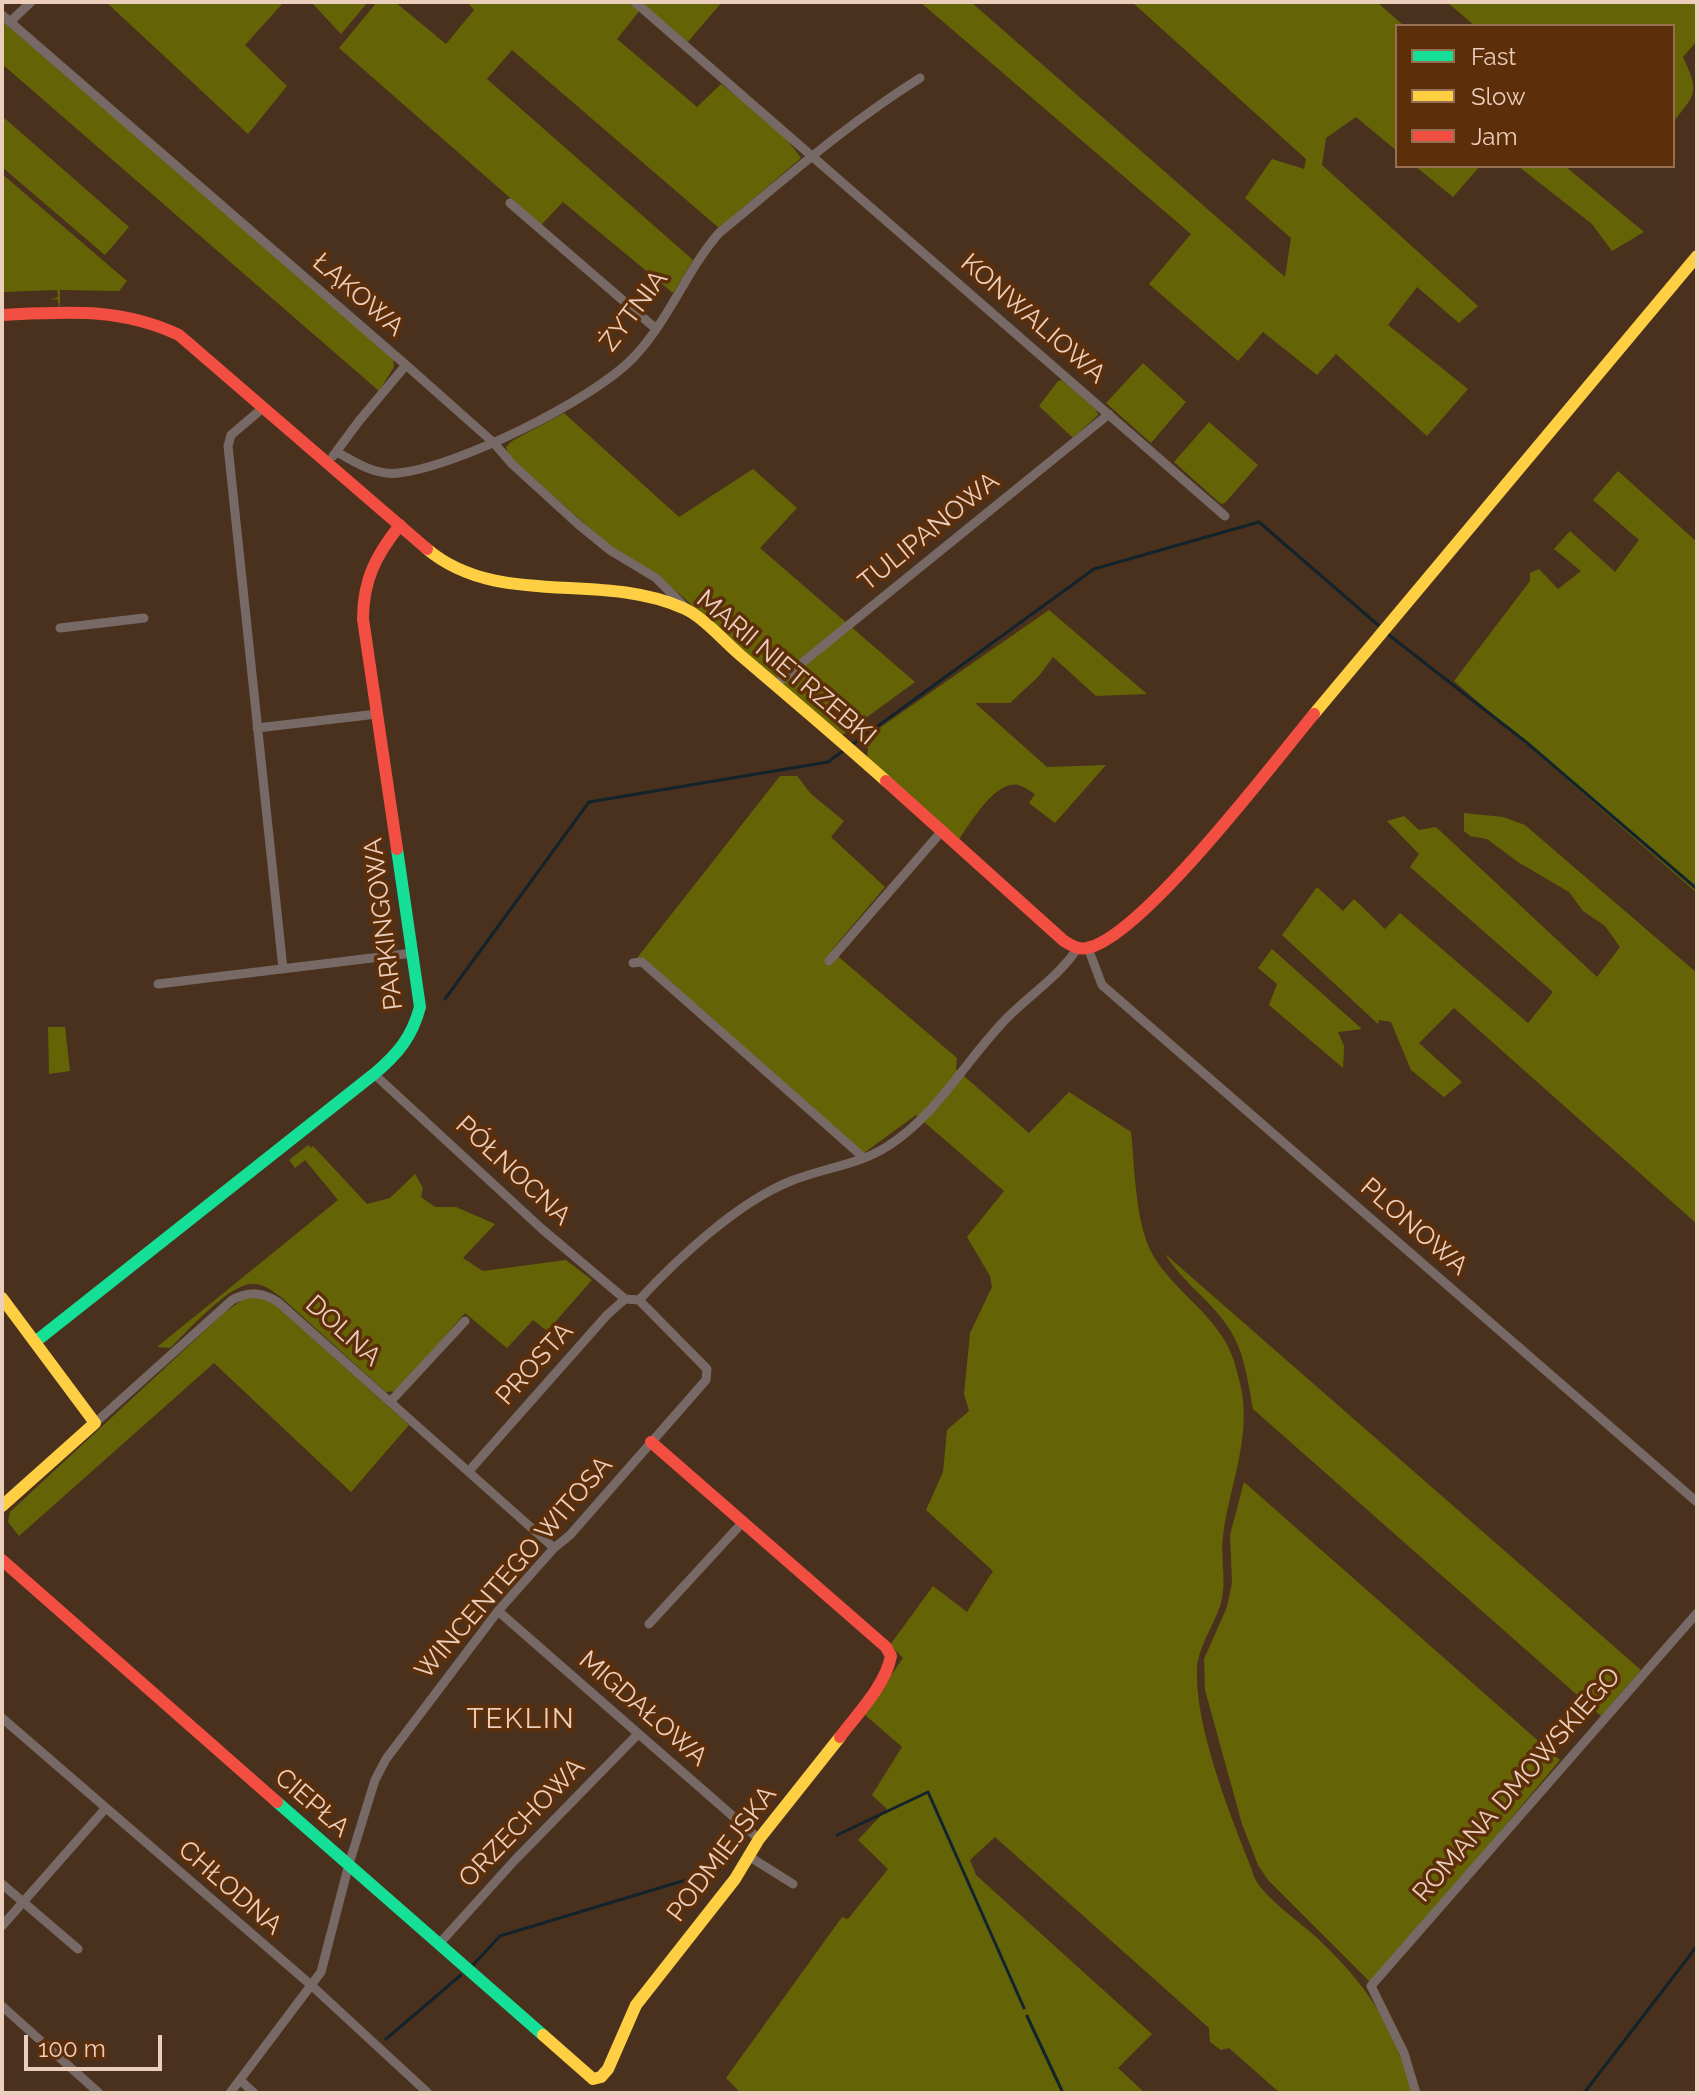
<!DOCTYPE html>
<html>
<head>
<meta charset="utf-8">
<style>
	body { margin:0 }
	#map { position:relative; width:1699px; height:2095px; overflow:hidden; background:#4a311d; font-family:Raleway,sans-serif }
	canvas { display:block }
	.frame { position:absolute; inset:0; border:4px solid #ebcebc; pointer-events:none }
	.legend { position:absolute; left:1395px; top:24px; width:280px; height:144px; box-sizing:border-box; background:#5d2e0a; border:2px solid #966e51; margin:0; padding:10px 14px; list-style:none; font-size:24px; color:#ebcebc }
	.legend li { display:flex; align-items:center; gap:16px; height:40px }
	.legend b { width:40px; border:2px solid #966e51 }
	.scale { position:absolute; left:24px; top:2035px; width:138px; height:36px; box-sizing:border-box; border:4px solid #ebcebc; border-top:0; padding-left:10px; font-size:24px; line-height:28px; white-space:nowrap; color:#ebcebc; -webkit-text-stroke:6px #5d2e0a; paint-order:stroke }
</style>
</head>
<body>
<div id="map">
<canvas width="1699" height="2095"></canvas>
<div class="frame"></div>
<ul class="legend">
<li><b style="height:10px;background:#16e098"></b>Fast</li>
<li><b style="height:10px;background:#ffcf43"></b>Slow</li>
<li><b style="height:10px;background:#f24e42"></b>Jam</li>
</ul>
<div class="scale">100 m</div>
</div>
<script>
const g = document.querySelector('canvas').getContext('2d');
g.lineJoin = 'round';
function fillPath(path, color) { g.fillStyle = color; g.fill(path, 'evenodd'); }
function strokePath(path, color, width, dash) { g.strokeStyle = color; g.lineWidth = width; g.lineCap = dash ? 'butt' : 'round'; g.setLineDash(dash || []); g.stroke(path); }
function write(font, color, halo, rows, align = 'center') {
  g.font = font + ' Raleway,sans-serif'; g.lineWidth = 7; g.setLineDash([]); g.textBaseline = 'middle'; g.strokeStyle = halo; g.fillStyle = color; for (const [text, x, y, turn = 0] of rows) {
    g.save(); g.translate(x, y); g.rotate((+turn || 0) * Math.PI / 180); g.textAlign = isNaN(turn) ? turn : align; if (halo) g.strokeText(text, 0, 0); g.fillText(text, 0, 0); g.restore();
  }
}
const green = new Path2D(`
	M106,2H284L245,45L287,86L248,134Z
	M311,2H368L341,34Z
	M377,2H395L446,44L474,10L467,2H631L640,10L617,39L697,107L721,84C748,106 782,129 801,158L719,228L512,50L487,79L693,260L673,293L563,202L541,225L339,48Z
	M638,2H722L686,44Z
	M920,2H971L1285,277L1291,238L1245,198L1272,159L1304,169L1306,159L1132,2H1377L1404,26H1397V151L1356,117L1326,138L1322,165L1478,306L1459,323L1417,287L1388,325L1468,389L1427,436L1336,354L1317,375L1263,332L1238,361L1149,284L1191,234Z
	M1447,2H1697V41L1683,57C1699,92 1697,93 1673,122V26H1475Z
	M2,21L393,357L394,367L379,391L2,64Z
	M2,116L129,227L105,255L2,167Z
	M1415,166H1480L1453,197Z
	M1518,166H1565L1644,232L1612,251L1592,224Z
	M2,174L127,281L119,291L60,290V308L57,299L50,300L58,297L57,290L2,292Z
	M1143,363L1186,402L1151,443L1106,403Z
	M1062,380L1096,409L1098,415L1073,438L1039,406L1058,381Z
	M564,413L679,517L753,469L797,508L760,548L915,682L841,736L660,577L611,547L509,456L506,447L512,441Z
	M1209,422L1258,465L1225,503L1221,504L1174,462Z
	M1618,471L1697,542V893L1454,681L1530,581V573L1539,569L1558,589L1581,571L1554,549L1570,531L1615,572L1639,540L1593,500Z
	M1049,610L1147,694L1096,696L1053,657L1039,676L1010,703H975L1047,767L1106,765L1055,823L1029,803L1035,794C1030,791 1023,786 1018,785C995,780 969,825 958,841L867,759L868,749L865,738Z
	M780,776H797L811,794L844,821L831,837L885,887L832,950L841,959L957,1058L956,1069L1029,1133L1069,1092L1131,1132C1135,1169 1135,1225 1154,1257C1173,1288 1206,1309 1225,1341C1234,1356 1238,1375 1242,1392C1250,1442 1229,1488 1223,1536C1220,1559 1227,1581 1221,1603C1214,1626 1197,1648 1197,1671C1195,1727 1231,1818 1252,1870C1254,1891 1299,1921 1315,1936C1369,1987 1391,2022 1413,2093H1280L1229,2048L1221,2050L1210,2042L1209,2028L995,1837L970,1860L976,1875L1152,2034L1118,2068L1145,2093H741L726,2078L842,1917L848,1919L888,1869L858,1840L887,1809L872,1795L902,1747L864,1714L903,1658L890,1645L933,1586L967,1612L993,1571L926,1510L943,1472L947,1430L969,1411L964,1394L970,1333L992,1287L990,1276L967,1237L1004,1191L916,1115L864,1153L637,958Z
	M1464,813L1503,817L1525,825L1697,973V1224L1454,1008L1419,1043L1462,1082L1444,1097L1411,1070L1391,1022L1379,1020L1378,1024L1282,935L1317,887L1343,911L1354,899L1385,929L1400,913L1528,1023L1553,992L1410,867L1419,854L1387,821L1404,816L1419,830L1436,827L1597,977L1620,947L1605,926L1583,911L1569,892L1518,862L1487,839L1470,836L1464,831Z
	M1272,949L1362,1029L1338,1032L1344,1046L1343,1068L1269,1005L1277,984L1258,968Z
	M48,1027H65L70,1071L49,1074Z
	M308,1145L311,1148L313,1146L367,1204L390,1198L415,1174L423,1188L421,1197L435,1207H456L495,1224L463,1258L483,1271L566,1260L592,1280L547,1331L533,1320L507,1348L465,1313L397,1391L386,1392L281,1297C273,1291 263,1283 252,1284C229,1284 187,1332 170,1348L157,1347L338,1200L305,1160L295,1168L289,1160Z
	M1165,1254L1641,1670L1601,1716L1253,1409C1248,1382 1245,1354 1230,1330C1213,1302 1183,1283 1165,1254Z
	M261,1297L274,1304L409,1425L351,1492L214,1363L19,1536L8,1522L10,1512L225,1312L245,1298Z
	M1244,1482L1560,1760L1377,1979L1370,1982L1268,1880L1258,1865L1242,1824L1205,1690L1204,1659L1227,1607L1232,1583L1230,1535Z`);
const stream = new Path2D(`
	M1389,635L1526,742L1697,889
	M853,744L1094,569L1259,522L1378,625
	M445,999L589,802L828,762L843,751
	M837,1835L928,1792L1024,2008
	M472,1966L500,1936L719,1870
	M1027,2016L1063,2093
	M386,2039L461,1975
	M1584,2093L1697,1946`);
const street = new Path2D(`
	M635,2L1225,516
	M2,15L406,365L494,443L512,464L579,525L611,551L656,578L685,607
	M10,22L31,2
	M510,203L655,328
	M264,407L231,435L228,446L283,969
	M337,452C356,463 377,476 399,473C459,466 591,401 633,358C668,322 686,271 719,233C785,179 848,123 920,78
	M333,456L359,421L406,365
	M60,628L144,618
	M776,684L1109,414
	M257,728L377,714
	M1088,948L1102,985L1697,1502
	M829,961L942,831
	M633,963L642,962L864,1158
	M158,984L413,953
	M374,1074L542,1229L625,1299
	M639,1300C678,1258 738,1202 791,1181C823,1168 859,1165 888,1146C938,1114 967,1058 1008,1017C1031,994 1059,976 1077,949
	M390,1402L465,1321
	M95,1423L232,1300C249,1291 262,1292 278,1302L554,1548
	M469,1471L607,1315L625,1299L639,1300
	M498,1611L759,1839
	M649,1624L742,1523
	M2,1718L311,1985L428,2093
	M750,1857L793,1884
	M2,1884L78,1949
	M2,1926L105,1809
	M439,1944L514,1861L638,1734
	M2,2006L99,2093
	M240,2080L254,2093
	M230,2093L321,1972L349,1864L375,1780L386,1759L498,1611L554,1548L570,1535L706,1380L707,1369L639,1300
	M1416,2093L1404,2053L1371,1986L1697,1613`);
const fast = new Path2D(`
	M35,1342L374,1074C398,1054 412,1037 420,1007L397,849
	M277,1802L543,2035`);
const slow = new Path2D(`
	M427,549C498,609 601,571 683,608C701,615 724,641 739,654C788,696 838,738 886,781
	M1314,714L1697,256
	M2,1298L95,1423L2,1506
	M543,2035L593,2079L601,2077L608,2069L636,2005L735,1879L759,1839L840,1737`);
const jam = new Path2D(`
	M2,315C66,312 119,307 179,335L427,549
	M886,781L1064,941C1071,945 1078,950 1087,948C1141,938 1274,762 1314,714
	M397,849L363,619C363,580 376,555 400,525
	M651,1442L886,1647L891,1656C885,1686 858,1713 840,1737
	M2,1560L277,1802`);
const streetNames = [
	["ŁĄKOWA",358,295,41],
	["ŻYTNIA",634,311,-53],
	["KONWALIOWA",1033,319,41],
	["TULIPANOWA",929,532,-39],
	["MARII NIETRZEBKI",786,668,40],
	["PARKINGOWA",384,924,-97],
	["PÓŁNOCNA",513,1171,43],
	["PLONOWA",1414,1227,41],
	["DOLNA",343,1331,42],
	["PROSTA",535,1364,-48],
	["WINCENTEGO WITOSA",514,1568,-49],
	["MIGDAŁOWA",643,1709,41],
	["ROMANA DMOWSKIEGO",1517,1785,-49],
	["CIEPŁA",312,1803,41],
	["ORZECHOWA",522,1823,-46],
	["PODMIEJSKA",722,1854,-53],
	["CHŁODNA",230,1888,41]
];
const neighbourhoodNames = [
	["TEKLIN",521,1720]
];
fillPath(green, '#646406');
strokePath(stream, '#13232b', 3);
strokePath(street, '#776966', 9);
strokePath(fast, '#16e098', 12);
strokePath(slow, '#ffcf43', 12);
strokePath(jam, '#f24e42', 12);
write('26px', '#ebcebc', '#5d2e0a', streetNames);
g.letterSpacing = '2px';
write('28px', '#ebcebc', '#5d2e0a', neighbourhoodNames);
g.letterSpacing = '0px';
</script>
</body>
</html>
